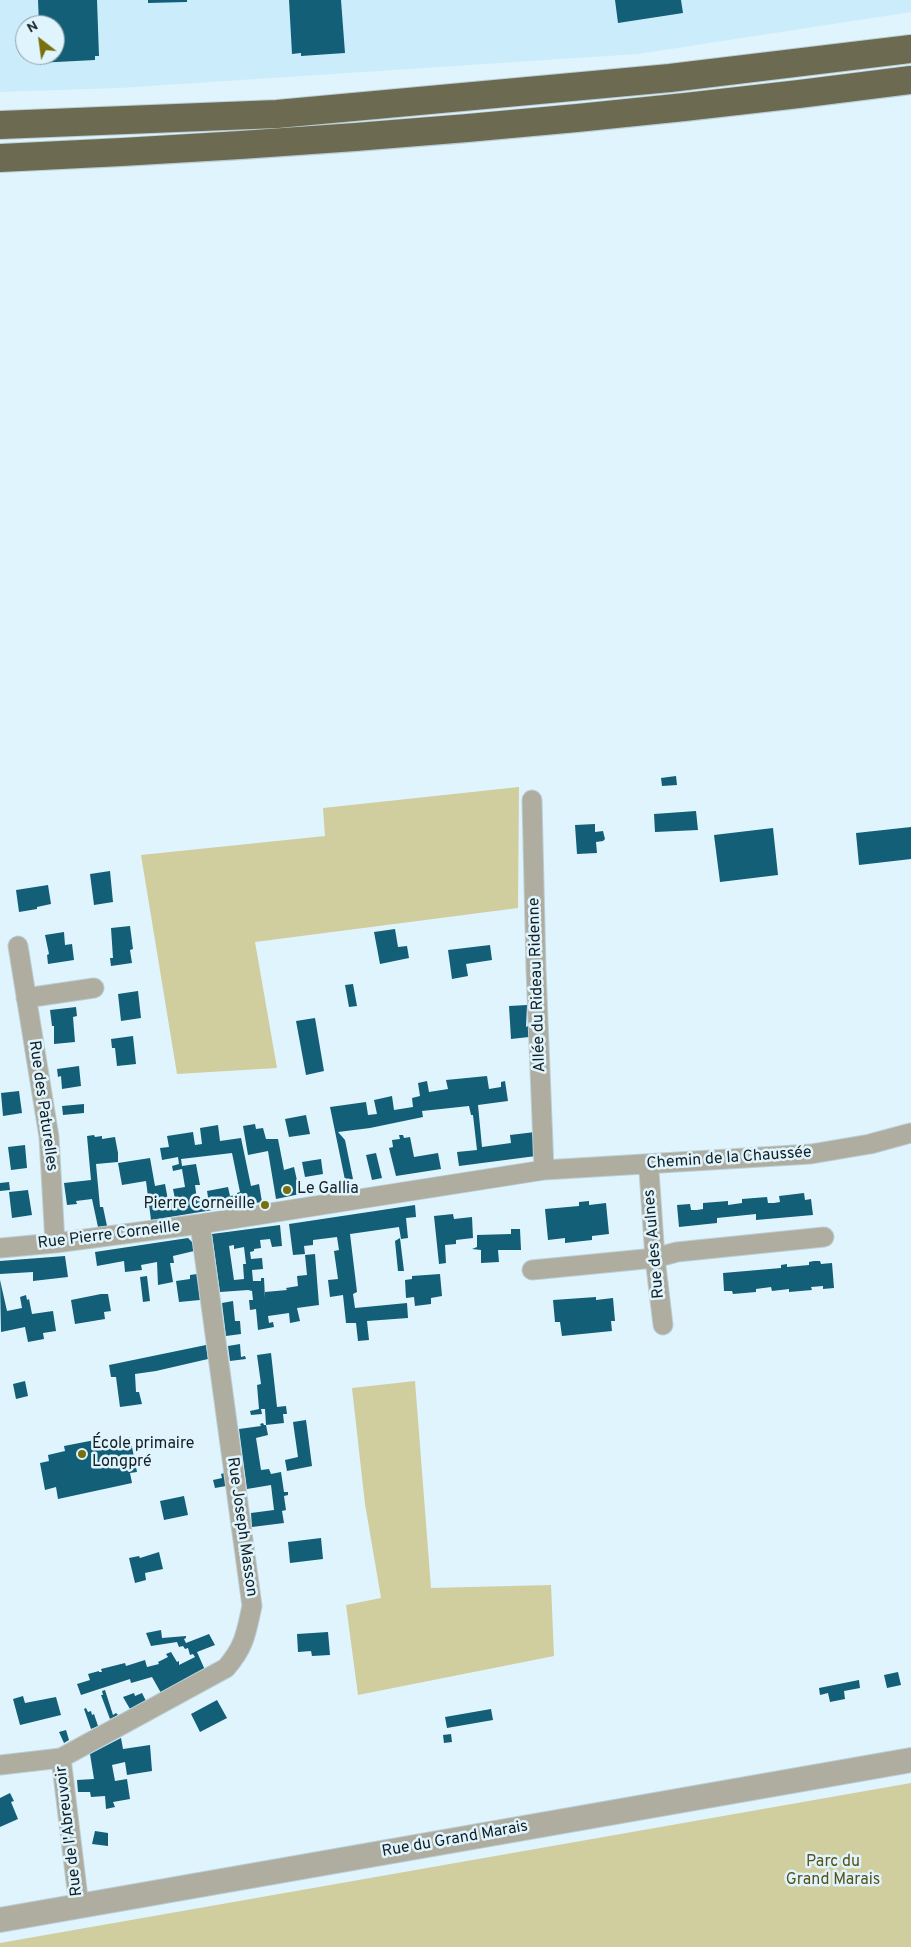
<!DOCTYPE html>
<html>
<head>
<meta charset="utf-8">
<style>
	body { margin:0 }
	#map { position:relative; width:911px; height:1947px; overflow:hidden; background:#e0f4fd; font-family:Overpass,sans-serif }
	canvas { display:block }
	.north { position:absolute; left:15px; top:15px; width:50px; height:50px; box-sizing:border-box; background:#e0f4fd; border:1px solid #8e9fa6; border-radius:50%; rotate:330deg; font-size:14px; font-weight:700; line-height:20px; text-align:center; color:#121f24 }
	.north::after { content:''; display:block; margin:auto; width:18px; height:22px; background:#786f0e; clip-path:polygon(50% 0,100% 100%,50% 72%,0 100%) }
</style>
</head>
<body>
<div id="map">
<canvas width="911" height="1947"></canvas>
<div class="north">N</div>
</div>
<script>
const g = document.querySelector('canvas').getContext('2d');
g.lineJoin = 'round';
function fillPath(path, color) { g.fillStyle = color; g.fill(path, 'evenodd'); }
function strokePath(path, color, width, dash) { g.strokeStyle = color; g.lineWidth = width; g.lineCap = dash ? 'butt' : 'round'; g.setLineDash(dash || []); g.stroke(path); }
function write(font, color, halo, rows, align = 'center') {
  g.font = font + ' Overpass,sans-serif'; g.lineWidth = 5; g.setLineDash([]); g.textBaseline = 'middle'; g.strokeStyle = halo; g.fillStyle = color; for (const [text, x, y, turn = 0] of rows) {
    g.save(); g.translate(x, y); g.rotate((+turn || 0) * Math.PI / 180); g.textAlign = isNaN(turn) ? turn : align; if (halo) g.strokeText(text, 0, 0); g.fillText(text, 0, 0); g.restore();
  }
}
const built = new Path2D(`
	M0,0H911V12L638,54L120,88L0,92ZM25,25H55V55H25Z`);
const green = new Path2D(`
	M519,787L518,908L255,942L277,1068L177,1074L141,855L325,836L323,808Z
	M415,1381L431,1588L551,1585L554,1656L358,1695L346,1605L381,1598L365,1504L352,1388Z
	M911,1783V1947H0V1943Z`);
const building = new Path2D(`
	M38,0H97L99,56H95V60L37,63L36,55H55V25H39Z
	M148,0H187V2L148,3Z
	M289,0H341L345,53L301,56V53L292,54Z
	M615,0H681L683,13L618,23Z
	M676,776L677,785L662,786L661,778Z
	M696,811L698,830L655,832L654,814Z
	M595,824V832L603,831L605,839L603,841L596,842L597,853L577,854L575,825Z
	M911,827V859L859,865L856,833Z
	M773,828L778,875L720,882L714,835Z
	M110,871L113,902L94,905L90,874Z
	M48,885L51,904L37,907V909L19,912L16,890Z
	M130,926L133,949L130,950L132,963L111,966L110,958H113L111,928Z
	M395,929L398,947L407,946L409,958L380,964L374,932Z
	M64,932L65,945L72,944L74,960L48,964L47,955L49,954L45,935Z
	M490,945L492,960L466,964L468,976L452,979L448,950Z
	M353,984L357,1006L349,1007L345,985Z
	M138,991L141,1018L121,1021L118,994Z
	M527,1005L526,1027L528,1026L529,1037L511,1039L509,1006Z
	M76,1007L77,1016L73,1017L75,1042L54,1044V1026H52L50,1010Z
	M315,1018L324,1071L306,1075L296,1021Z
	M133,1036L136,1064L117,1066L115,1048H112L111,1039Z
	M79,1066L81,1086L62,1089L61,1076L58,1077L57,1069Z
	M487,1076L489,1089L501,1087V1082L505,1081L508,1101L478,1105L482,1147L511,1143L510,1135L535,1132L536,1156L459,1166L457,1152L477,1150L473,1115H471L469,1106L422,1111L423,1117L370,1128L338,1132L345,1140L353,1179L345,1180L330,1107L366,1102L368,1115L377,1114L374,1100L392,1096L394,1110L413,1107L412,1098L420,1096L418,1083L427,1081L429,1092L448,1089L446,1080Z
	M19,1091L22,1113L3,1116L1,1093Z
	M84,1104V1113L63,1115L62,1106Z
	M306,1115L310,1134L289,1137L285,1119Z
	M255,1124L256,1129L263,1128L266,1139H278L284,1170L294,1167L300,1194L276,1199L268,1151L248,1155L243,1126Z
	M218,1125L220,1141L241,1138L251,1186L259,1184L262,1202L151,1220L146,1181L122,1185L118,1163L150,1158L155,1186L165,1184L168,1200L175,1199L173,1189L185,1187L182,1169L173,1171L172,1166L179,1164L178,1157L162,1160L160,1148L169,1147L167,1136L193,1132L195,1145L202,1144L200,1128ZM232,1153L240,1192L237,1193V1195L230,1196L228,1187L207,1191L208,1197L197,1199L195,1185H200L196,1164L182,1166L181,1159Z
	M94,1135L95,1137L102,1136V1139L115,1137L118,1153V1162L96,1164L100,1207H103L107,1226L98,1227L92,1199L76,1201L77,1204L67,1205L64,1183L91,1180L87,1136Z
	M399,1135H403L404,1138L410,1137L414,1157L438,1153L441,1169L396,1176L389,1148L393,1147L392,1140L400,1139Z
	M25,1145L27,1168L11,1170L8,1147Z
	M376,1153L382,1178L372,1180L366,1155Z
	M321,1159L323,1174L305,1177L302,1162Z
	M9,1182L10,1190L0,1191V1183Z
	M28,1190L32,1215L12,1218L9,1192Z
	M804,1193L805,1200L811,1199L813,1215L756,1220V1214L717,1218V1223L679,1227L677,1205L690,1204L691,1210H697L703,1209V1203L728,1201V1205L742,1203V1199L767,1197L768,1203H774L780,1202L779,1196Z
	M589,1201V1205L606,1203L609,1234L592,1236V1240L565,1243V1238L548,1240L545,1209L579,1206V1202Z
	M415,1205L416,1217L406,1218L408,1238L401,1239L399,1227L350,1234L357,1292L353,1294L355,1308L407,1303L408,1318L367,1321L369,1340L358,1341L356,1323H346L343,1295L330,1297L328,1280L338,1279L334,1251L339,1250L337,1237L313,1240V1245L304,1246L305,1254L293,1255L289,1224Z
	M453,1214L454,1219L472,1217L473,1238L456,1240V1244L445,1245L446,1263L439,1264L434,1216Z
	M280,1225L282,1246L272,1247L270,1239L260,1240L261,1248L254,1249V1251L250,1252L251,1259L262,1258L263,1269L252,1270L253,1281H261V1278H264L265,1298V1292L287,1290L286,1288L298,1286L297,1276L307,1275L305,1255L315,1254L319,1305L297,1308L300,1321L290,1323L289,1313L268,1316L269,1323L273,1322L274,1327L258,1330L256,1309L250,1310L249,1300H253L252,1291L248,1290L220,1292L212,1234ZM234,1245V1249L244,1247L246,1264H243L244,1279L234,1280L229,1246Z
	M511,1229H520L521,1250H498L499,1262L481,1263V1250L472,1249L477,1247V1235L511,1234Z
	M188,1238L193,1243L194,1251L173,1256L174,1263H170L173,1282L158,1285L157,1262L141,1265L142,1270L125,1272L124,1261L97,1266L95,1252Z
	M400,1238L404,1271H398L395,1241Z
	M65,1256L68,1277L33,1281V1272L0,1274V1261Z
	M814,1261H820L821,1264L832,1263L834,1288L823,1289V1286L811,1287L812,1290L789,1292V1289L772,1291L771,1287L756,1289V1292L733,1294L732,1291H724L723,1273L781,1268V1265L787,1264V1267L809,1265V1262Z
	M197,1274L200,1300L179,1302L176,1281L190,1279V1275Z
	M440,1274L442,1296L431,1298V1304L415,1306L414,1297L406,1298L405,1280L412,1279V1276Z
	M147,1276L150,1301L143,1302L140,1277Z
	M0,1280L7,1311L22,1308L20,1297L26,1295L27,1300L29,1299L32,1314L53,1311L56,1331L43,1333L44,1339L28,1342L25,1327L1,1332Z
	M101,1294H108L111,1311L104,1312L105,1319L75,1324L71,1300Z
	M596,1297V1300L613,1298L615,1321H611L612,1331L562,1336L560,1322H555L553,1300Z
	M233,1301L235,1321H240L241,1334L226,1336L222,1303Z
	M240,1344L241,1357L245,1356L246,1359L230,1361L228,1346Z
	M206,1345L208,1359L156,1371L135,1374L136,1392H139L142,1404L120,1407L116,1377H111L109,1365Z
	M271,1353L277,1407L286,1406L287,1414H283L284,1423L266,1425L265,1409H261L262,1414L251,1415L250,1411L259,1409L257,1385L261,1384L257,1355Z
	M25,1381L28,1396L16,1399L13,1384Z
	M306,1420L312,1466L287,1471L285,1460L298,1457L293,1422Z
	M263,1423L264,1425H266L268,1435L256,1438L261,1470L269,1469L271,1474L281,1472L284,1492H288V1495L284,1496L286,1510L282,1511L284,1523L252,1527L251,1513L274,1510L271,1485L247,1489L239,1429L261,1426L260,1424Z
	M130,1437L137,1472L130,1473L132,1483L58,1499L56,1487L45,1490L40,1463L49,1461L48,1455L65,1451L64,1446L100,1439L101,1443Z
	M224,1473L226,1486L215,1488L213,1480L222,1478L221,1474Z
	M184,1496L188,1515L164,1520L160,1501Z
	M321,1538L323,1559L290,1563L288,1542Z
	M159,1552L163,1569L145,1573L146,1580L135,1583L129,1558L139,1556L140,1558Z
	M161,1630L162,1638L186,1636V1638L184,1639L186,1643L209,1634L215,1645L197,1652L205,1670L161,1693L152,1677L131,1683L130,1679L81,1695L77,1684L90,1680L88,1674L99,1671V1672H102L101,1669L125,1663L126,1666L145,1660L147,1667L159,1664L158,1662L168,1657L166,1654L171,1652L177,1662L179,1661V1665L195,1657L193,1654L190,1655L188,1648L185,1649L183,1646L179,1647L177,1642L151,1646L146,1633Z
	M328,1632L330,1655L312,1656L311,1651L298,1652L297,1634Z
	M898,1672L901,1685L887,1688L884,1675Z
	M859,1680L860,1688L844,1691L845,1699L830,1702L828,1693L820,1695L819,1688Z
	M105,1690L113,1715L116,1713L118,1715L110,1719L101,1695H103L102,1691Z
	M134,1693L135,1696L142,1693L146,1701L130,1709L123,1697Z
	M23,1696L25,1703L56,1697L61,1715L20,1725L13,1699Z
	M217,1700L227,1718L200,1732L191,1714Z
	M86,1708L88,1712L91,1711L92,1715L94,1714L98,1726L91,1729L84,1709Z
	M491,1709L493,1720L447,1728L445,1717Z
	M66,1730L69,1740L64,1743L59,1732Z
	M451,1734L452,1742L444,1743L443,1735Z
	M121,1738L123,1749L150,1745L152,1771L127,1775L125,1762L112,1765L115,1781L127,1779L130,1799L113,1802L115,1807L106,1809L105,1796L91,1797L90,1792H78L77,1780L94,1779L90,1754Z
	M10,1793L14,1801L11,1802L18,1819L0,1827V1798Z
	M95,1831L108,1833V1846L92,1844Z`);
const minor = new Path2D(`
	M532,800L536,969L544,1170
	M18,946L49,1137L55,1243
	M26,998L94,988
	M647,1164L649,1171L655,1258L663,1325
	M0,1248L55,1243L200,1224L544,1170L811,1154L870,1144L911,1133
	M532,1270L655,1258L677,1252L824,1237
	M61,1758L226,1668C245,1646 246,1633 252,1606L200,1224
	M0,1765L61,1758L79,1906`);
const tertiary = new Path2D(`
	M0,1920L911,1760`);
const trunk = new Path2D(`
	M0,125L277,114L670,78L911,49
	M0,158C305,145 608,120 911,80`);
const markers = [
	[287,1190,5,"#786f0e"],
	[265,1205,5,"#786f0e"],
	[82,1454,5,"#786f0e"]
];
const streetNames = [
	["Allée du Rideau Ridenne",538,985,-92],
	["Rue des Paturelles",42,1106,82],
	["Chemin de la Chaussée",729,1159,-4],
	["Rue Pierre Corneille",109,1236,-7],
	["Rue des Aulnes",655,1244,-95],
	["Rue Joseph Masson",241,1527,82],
	["Rue de l'Abreuvoir",70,1831,-97],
	["Rue du Grand Marais",455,1840,-10]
];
const poiNames = [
	["Le Gallia",297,1190],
	["Pierre Corneille",255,1205,"right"],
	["École primaire",92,1445],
	["Longpré",92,1463]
];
const parkNames = [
	["Parc du",833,1863],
	["Grand Marais",833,1881]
];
fillPath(built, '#cbedfb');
fillPath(green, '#d0cd9f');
fillPath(building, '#125f77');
strokePath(minor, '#bbced6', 21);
strokePath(tertiary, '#bbced6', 26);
strokePath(trunk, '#bbced6', 30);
strokePath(minor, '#aeada0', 19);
strokePath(tertiary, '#aeada0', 24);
strokePath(trunk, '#6c6b52', 28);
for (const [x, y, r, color] of markers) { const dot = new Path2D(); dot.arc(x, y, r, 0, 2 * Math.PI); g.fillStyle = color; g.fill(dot); strokePath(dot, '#e0f4fd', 2); }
write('16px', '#121f24', '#e0f4fd', streetNames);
write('16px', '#121f24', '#e0f4fd', poiNames, 'left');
write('16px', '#59531a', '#e0f4fd', parkNames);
</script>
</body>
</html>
